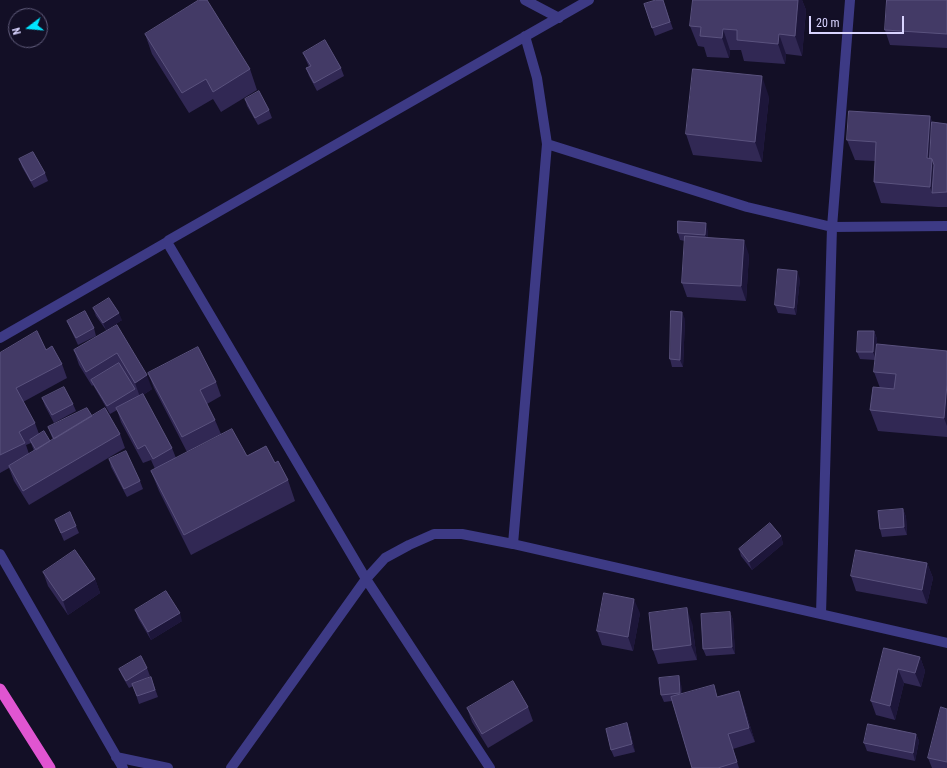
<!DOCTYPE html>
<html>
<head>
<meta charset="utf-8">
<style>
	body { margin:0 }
	#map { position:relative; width:947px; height:768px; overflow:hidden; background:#130f26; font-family:"Roboto Condensed",sans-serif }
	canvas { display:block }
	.north { position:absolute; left:8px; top:8px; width:40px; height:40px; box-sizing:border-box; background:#130f26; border:1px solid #625e7d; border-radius:50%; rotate:254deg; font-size:11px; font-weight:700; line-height:16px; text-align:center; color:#d9d4ff }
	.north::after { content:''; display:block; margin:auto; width:14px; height:18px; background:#00e5ff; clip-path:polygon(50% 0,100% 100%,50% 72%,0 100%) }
	.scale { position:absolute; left:809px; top:16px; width:95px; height:18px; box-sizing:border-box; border:2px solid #d9d4ff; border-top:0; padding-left:5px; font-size:12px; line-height:14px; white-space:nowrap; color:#d9d4ff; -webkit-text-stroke:3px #130f26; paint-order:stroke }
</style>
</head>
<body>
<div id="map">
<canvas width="947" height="768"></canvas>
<div class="north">N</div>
<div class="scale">20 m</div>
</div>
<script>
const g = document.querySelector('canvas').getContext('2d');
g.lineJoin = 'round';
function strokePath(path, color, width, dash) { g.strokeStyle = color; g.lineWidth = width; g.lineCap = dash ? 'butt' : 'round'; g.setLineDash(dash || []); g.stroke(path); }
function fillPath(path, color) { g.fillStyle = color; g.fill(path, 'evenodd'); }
const minor = new Path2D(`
	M525,0L559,18
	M547,144L747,207L832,227L947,226
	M167,242L366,579L490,768
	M0,338L167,242L169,240L589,0
	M513,544L547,144L537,78L525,36
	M0,554L123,768
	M821,614L832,227L850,0
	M116,757L168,768
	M231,768L366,579L385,558L409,545L434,534H462L513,544L947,643`);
const trunk = new Path2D(`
	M0,689L50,768`);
const wall = new Path2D(`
	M693,0H802L806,10L802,56L786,54L785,64L744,61L741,50H730L729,58L707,57L704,47L698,46L690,26Z
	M947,0V48L890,45L885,30Z
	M644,4L665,6L673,29L655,36Z
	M145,34L250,69L257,90L221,112L213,99L189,113L152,54Z
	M303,53L341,68L344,76L317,91L309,76L306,68L309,67Z
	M769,97L762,162L693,155L686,134Z
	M245,99L269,110L272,118L258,125L247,106Z
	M930,116L932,122L947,124V207H938L881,203L874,182L875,161L855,160L847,140Z
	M19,159L45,173L48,181L34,188L22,167Z
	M708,231V238L749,255L746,301L687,297L682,283L685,241L680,240L678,233Z
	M800,279L796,315L778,313L775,305Z
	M93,308L122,320L106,330L96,316Z
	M685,319L683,367H672L670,359Z
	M67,321L94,328L96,336L78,345L70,328Z
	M117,325L152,389L143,395L172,448L176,458L247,456L275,463L288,480L295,501L191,555L159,491L151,471L155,469L151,460L143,463L121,422L117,410L110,414L93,385L92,386L79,365L74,350Z
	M874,331L877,339L876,348L947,351V437L878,431L870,410L880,388L874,372L875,360L860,359L857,352Z
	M46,350L62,364L67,378L23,402L35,423L39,434L50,441L53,440L48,427L92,416L120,434L125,448L29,505L14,481L9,468L0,473V353ZM31,443L34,451L29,454L26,445Z
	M148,373L216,382L221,396L207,404L215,420L221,434L187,452L154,388Z
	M42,398L73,404L76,411L54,423L45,406Z
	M109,459L140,481L143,489L127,497L111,467Z
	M903,509L906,517L907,535L882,537L880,529Z
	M55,520L76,526L79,533L64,541Z
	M781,536L783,544L752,570L741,556L739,549Z
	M927,563L933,578L927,604L856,591L851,576Z
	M43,572L95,579L100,593L68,615L48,586Z
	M135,610L182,621L151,640L138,618Z
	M730,612L733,620L735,654L706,656L703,649Z
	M640,613L633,651L602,645L597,631Z
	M692,623L697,660L658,664L653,650Z
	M884,648L920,657L925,671L921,687L904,683L895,720L876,715L871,701Z
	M147,668L150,676L142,681L151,677L158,697L139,704L133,686L129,688L122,676L119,669Z
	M681,684L682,694L718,697L744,706L755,742L733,749L739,768H692L672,701L664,702L661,695Z
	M528,707L533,721L488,748L472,722L467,708Z
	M947,709V768H932L928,758Z
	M630,731L635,752L614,757L611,750Z
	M916,734L919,741L915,761L867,751L864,743Z`);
const shadedWall = new Path2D(`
	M798,0H802L806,10L802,56L795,36Z
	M723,29L730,50L729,58L722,38Z
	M779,34L786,54L785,64L778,44Z
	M762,76L769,97L762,162L755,142Z
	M930,116L937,136L932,193L930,187L927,158Z
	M706,223L708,231V242L705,235Z
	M744,240L749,255L746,301L741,286Z
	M797,271L800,279L796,315L794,308Z
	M682,312L685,319L683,367L680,360Z
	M119,313L122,320L106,330L103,323Z
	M874,331L877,339L876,360L873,352Z
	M147,375L152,389L140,397L135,383Z
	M947,384V426L944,418Z
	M903,509L906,517L907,535L904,527Z
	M781,536L783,544L752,570L749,562Z
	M927,563L933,578L927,604L922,590Z
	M95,579L100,593L68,615L63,601Z
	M634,599L640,613L633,651L628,637Z
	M687,608L692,623L697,660L691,645Z
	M730,612L733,620L735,654L732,647Z
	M180,613L182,621L151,640L148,632Z
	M920,657L925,671L921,687L915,673Z
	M898,669L904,683L895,720L890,706Z
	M679,676L681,684L683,700L680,693Z
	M739,691L744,706L755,742L749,728Z
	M627,723L630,731L635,752L632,744Z
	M916,734L919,741L915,761L913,753Z`);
const building = new Path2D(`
	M199,0H207L250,69L213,92L206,79L182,93L145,34Z
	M656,0H663L670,22L652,28L644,4Z
	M693,0H798L795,36L779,34L778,44L737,40V30L723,29L722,38L700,36L701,27L690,26Z
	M887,0H947V34L885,30Z
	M325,40L341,68L314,83L306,68L311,66L303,53Z
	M693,69L762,76L755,142L686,134Z
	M259,91L269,110L255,118L245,99Z
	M849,111L930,116L927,158L932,159L930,187L874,182L876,142L847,140Z
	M932,122L947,124V192L932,193L934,165L932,159L930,158Z
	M33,152L45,173L31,181L19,159Z
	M678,221L706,223L705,235L678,233Z
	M685,236L744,240L741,286L682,283Z
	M778,269L797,271L794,308L775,305Z
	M109,298L119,313L103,323L93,308Z
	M85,311L94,328L76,338L67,321Z
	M671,311L682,312L680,360L670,359Z
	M117,325L147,375L135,383L117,353L86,372L74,350Z
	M37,331L46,350L52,346L62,364L16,388L35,423L19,432L25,443L0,455V353Z
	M858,331H874L873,352H857Z
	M877,344L947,351V384L944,418L870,410L873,387L894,389L896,374L874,372Z
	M198,347L216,382L200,390L215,420L182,437L148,373Z
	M119,363L135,389L107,406L91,380Z
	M64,387L73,404L52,415L42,398Z
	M143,394L172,448L153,459L145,445L138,449L116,408Z
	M87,408L92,416L54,439L48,427Z
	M105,408L120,434L23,491L9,466Z
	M232,429L247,456L266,446L275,463L278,461L288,480L184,535L151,471Z
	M44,431L50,441L36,450L30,440Z
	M126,451L140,481L124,489L109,459Z
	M903,509L904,527L880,529L878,511Z
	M70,512L76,526L61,533L55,520Z
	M770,523L781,536L749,562L739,549Z
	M75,550L95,579L63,601L43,572Z
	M856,550L927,563L922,590L851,576Z
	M166,591L180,613L148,632L135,610Z
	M604,593L634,599L628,637L597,631Z
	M687,608L691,645L653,650L649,613Z
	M730,612L732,647L703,649L701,614Z
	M884,648L920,657L915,673L898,669L890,706L871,701Z
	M141,656L147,668L126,681L119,669Z
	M679,676L680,693L661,695L659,678Z
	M151,677L155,690L137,696L132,684Z
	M513,681L528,707L482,734L467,708Z
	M714,685L717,697L739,691L749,728L728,734L737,762L718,768H692L671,697Z
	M941,707L947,709V762L928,758Z
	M627,723L632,744L611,750L606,729Z
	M868,724L916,734L913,753L864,743Z`);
strokePath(minor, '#3d3a85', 10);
strokePath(trunk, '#e055d1', 11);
fillPath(wall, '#312854');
fillPath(shadedWall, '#1d163a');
fillPath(building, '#433a66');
strokePath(building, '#5a527e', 1);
</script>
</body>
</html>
